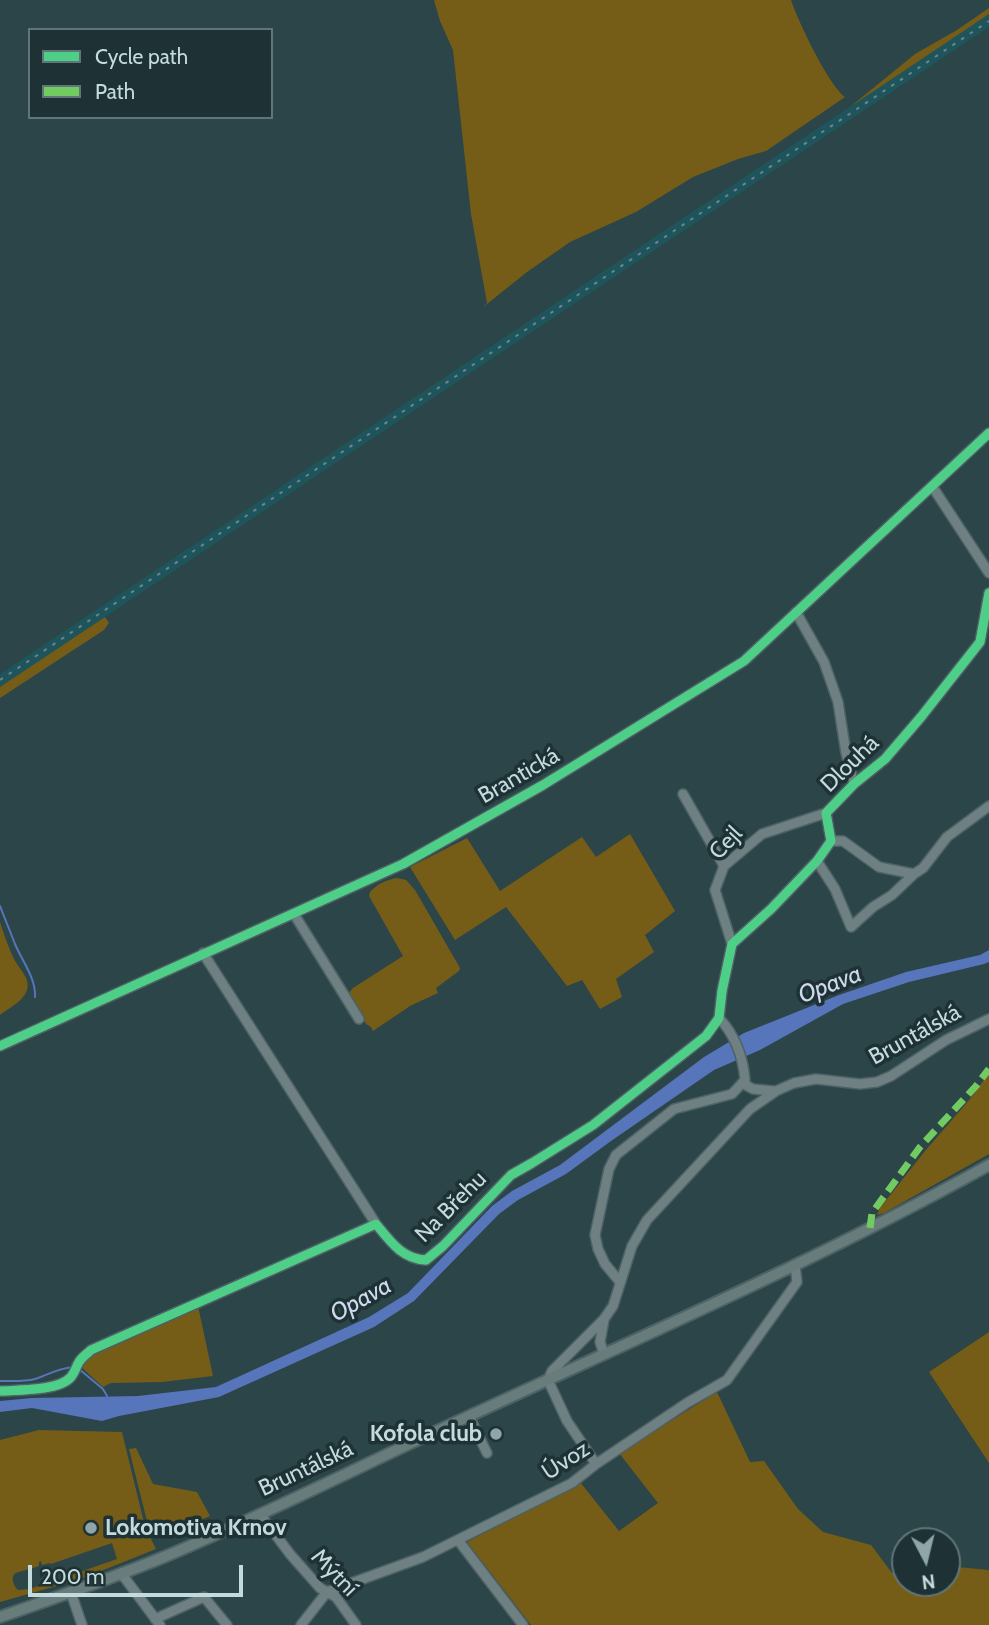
<!DOCTYPE html>
<html>
<head>
<meta charset="utf-8">
<style>
	body { margin:0 }
	#map { position:relative; width:989px; height:1625px; overflow:hidden; background:#2c4548; font-family:Cabin,sans-serif }
	canvas { display:block }
	.legend { position:absolute; left:28px; top:28px; width:245px; height:91px; box-sizing:border-box; background:#1e3134; border:2px solid #607578; margin:0; padding:9px 12px; list-style:none; font-size:21px; color:#c3dbdd }
	.legend li { display:flex; align-items:center; gap:14px; height:35px }
	.legend b { width:35px; border:2px solid #607578 }
	.north { position:absolute; left:891px; top:1527px; width:70px; height:70px; box-sizing:border-box; background:#1e3134; border:2px solid #607578; border-radius:50%; rotate:173deg; font-size:19px; font-weight:700; line-height:28px; text-align:center; color:#c3dbdd }
	.north::after { content:''; display:block; margin:auto; width:24px; height:32px; background:#8ea6a9; clip-path:polygon(50% 0,100% 100%,50% 72%,0 100%) }
	.scale { position:absolute; left:28px; top:1565px; width:215px; height:32px; box-sizing:border-box; border:4px solid #c3dbdd; border-top:0; padding-left:9px; font-size:21px; line-height:24px; white-space:nowrap; color:#c3dbdd; -webkit-text-stroke:5px #1e3134; paint-order:stroke }
</style>
</head>
<body>
<div id="map">
<canvas width="989" height="1625"></canvas>
<ul class="legend">
<li><b style="height:9px;background:#4dcf88"></b>Cycle path</li>
<li><b style="height:9px;background:#71cb61"></b>Path</li>
</ul>
<div class="north">N</div>
<div class="scale">200 m</div>
</div>
<script>
const g = document.querySelector('canvas').getContext('2d');
g.lineJoin = 'round';
function fillPath(path, color) { g.fillStyle = color; g.fill(path, 'evenodd'); }
function strokePath(path, color, width, dash) { g.strokeStyle = color; g.lineWidth = width; g.lineCap = dash ? 'butt' : 'round'; g.setLineDash(dash || []); g.stroke(path); }
function write(font, color, halo, rows, align = 'center') {
  g.font = font + ' Cabin,sans-serif'; g.lineWidth = 7; g.setLineDash([]); g.textBaseline = 'middle'; g.strokeStyle = halo; g.fillStyle = color; for (const [text, x, y, turn = 0] of rows) {
    g.save(); g.translate(x, y); g.rotate((+turn || 0) * Math.PI / 180); g.textAlign = isNaN(turn) ? turn : align; if (halo) g.strokeText(text, 0, 0); g.fillText(text, 0, 0); g.restore();
  }
}
const built = new Path2D(`
	M989,14V27L0,687V674Z`);
const green = new Path2D(`
	M434,0H791C798,21 828,84 845,97L766,151L738,159L693,177L636,212L570,242L527,272L482,308L487,303L471,214L453,50L440,21Z
	M989,8V14L850,107L915,54L957,30Z
	M105,617L109,623L104,630L0,698V687Z
	M630,834L675,911L645,935L654,952L616,979L622,997L600,1009L582,980L567,986L506,907L455,940L410,867L467,838L500,891L582,837L596,857Z
	M397,878L406,880L415,890L460,968L459,971L436,988L438,993L410,1006L373,1031L371,1027L366,1024L347,995L353,988L403,956L369,896L370,892C377,884 386,880 397,878Z
	M0,922C4,934 8,947 14,959C17,965 23,971 26,978C34,996 12,1006 0,1015Z
	M989,1073V1154L884,1213L877,1215L880,1208L925,1151L970,1099Z
	M198,1306L213,1376L162,1382L111,1383L103,1387L79,1365L91,1353Z
	M989,1332V1463L929,1372Z
	M717,1392L750,1462L764,1461L798,1509L823,1532L871,1545L892,1573L905,1572V1583H947V1566L989,1570V1625H531L467,1542L580,1482L619,1531L658,1503L619,1453Z
	M39,1430L122,1432L145,1527L156,1549L71,1583L70,1578L71,1575L117,1559L112,1543L51,1564L50,1563L42,1565L41,1561L39,1562V1566C32,1569 18,1571 14,1574C11,1580 14,1586 18,1590L29,1589L57,1580H59L60,1585L0,1602V1440Z
	M136,1448L153,1484L197,1492L210,1516L178,1530L147,1521L129,1449Z`);
const water = new Path2D(`
	M989,950V962L984,964L909,982L843,1004L760,1050L714,1070L611,1141L566,1174L518,1200L499,1214L414,1301L374,1327L219,1397L119,1416L102,1421L32,1408L0,1412V1401L32,1398L138,1396L216,1387L369,1317L408,1293L492,1206L512,1191L560,1165L704,1057L744,1033L839,995L906,972L980,955Z`);
const stream = new Path2D(`
	M0,906C5,919 10,931 15,944C22,961 36,978 35,997
	M79,1369L103,1389L107,1396
	M0,1381C12,1381 24,1382 35,1379C50,1374 58,1368 74,1367`);
const minor = new Path2D(`
	M932,486L989,573
	M796,612L824,662L838,702L846,753L854,784
	M683,794L724,866
	M831,841H843L879,867L914,874L923,868L947,837L989,806
	M817,861L835,889L851,927L873,907L892,895L914,874
	M294,914L359,1019
	M732,944L715,890L724,866L762,834L826,813
	M203,953L376,1224
	M0,1046L403,864L543,785L744,661L989,433
	M742,1083L753,1089L774,1091
	M620,1282L605,1264L598,1249L595,1235L609,1169L616,1155L674,1109L732,1094L745,1080C743,1057 735,1035 719,1018
	M604,1320L600,1342L604,1354
	M0,1391C18,1390 59,1391 71,1377C75,1372 76,1367 79,1362C82,1357 87,1354 91,1350L376,1224C390,1241 402,1259 426,1260L443,1246L511,1175L532,1163L593,1125L706,1036L719,1018L722,991L732,944L771,909L817,861L831,841L826,813L854,784L885,759L921,717L980,642L989,593
	M469,1416L487,1453
	M596,1464L567,1421L548,1380L552,1371L604,1319L613,1306L632,1246L647,1220L750,1109L776,1091L794,1083L816,1079L860,1084L877,1082L891,1076L946,1040L989,1019
	M260,1514L290,1554L320,1588L336,1597L356,1625
	M458,1540L523,1625
	M121,1573L160,1625
	M71,1593L82,1625
	M155,1619L204,1597L227,1625
	M301,1625L327,1592L423,1557L572,1483L596,1464L687,1403L727,1380L797,1282L795,1265`);
const major = new Path2D(`
	M0,1617C55,1598 110,1579 164,1557C267,1514 366,1463 467,1417C642,1336 820,1259 989,1165`);
const rail = new Path2D(`
	M0,680L989,21`);
const quiet = new Path2D(`
	M870,1228L872,1213L920,1147L976,1086L989,1069`);
const cycleway = new Path2D(`
	M0,1046L403,864L543,785L744,661L989,433
	M0,1391C18,1390 59,1391 71,1377C75,1372 76,1367 79,1362C82,1357 87,1354 91,1350L376,1224C390,1241 402,1259 426,1260L443,1246L511,1175L532,1163L593,1125L706,1036L719,1018L722,991L732,944L771,909L817,861L831,841L826,813L854,784L885,759L921,717L980,642L989,593`);
const markers = [
	[496,1434,7,"#8ea6a9"],
	[91,1528,7,"#8ea6a9"]
];
const streetNames = [
	["Dlouhá",850,764,-44],
	["Brantická",519,776,-30],
	["Cejl",726,843,-47],
	["Bruntálská",915,1035,-29],
	["Na Břehu",451,1207,-45],
	["Úvoz",566,1461,-33],
	["Bruntálská",306,1469,-25],
	["Mýtní",334,1573,46]
];
const poiNames = [
	["Kofola club",482,1434],
	["Lokomotiva Krnov",105,1528,"left"]
];
const waterNames = [
	["Opava",830,985,-21],
	["Opava",361,1300,-29]
];
fillPath(built, '#1e555c');
fillPath(green, '#755d18');
fillPath(water, '#5675bb');
strokePath(stream, '#5675bb', 2);
strokePath(minor, '#4c6265', 12);
strokePath(major, '#4c6265', 14);
strokePath(minor, '#6f8083', 9);
strokePath(major, '#687c7b', 10);
strokePath(rail, '#738385', 2, [3.5, 7]);
strokePath(quiet, '#71cb61', 7, [14, 7]);
strokePath(cycleway, '#4dcf88', 9);
for (const [x, y, r, color] of markers) { const dot = new Path2D(); dot.arc(x, y, r, 0, 2 * Math.PI); g.fillStyle = color; g.fill(dot); strokePath(dot, '#1e3134', 2.5); }
write('23px', '#c3dbdd', '#1e3134', streetNames);
write('bold 23px', '#c3dbdd', '#1e3134', poiNames, 'right');
write('italic 24px', '#cfd9ee', '#1e3134', waterNames);
</script>
</body>
</html>
